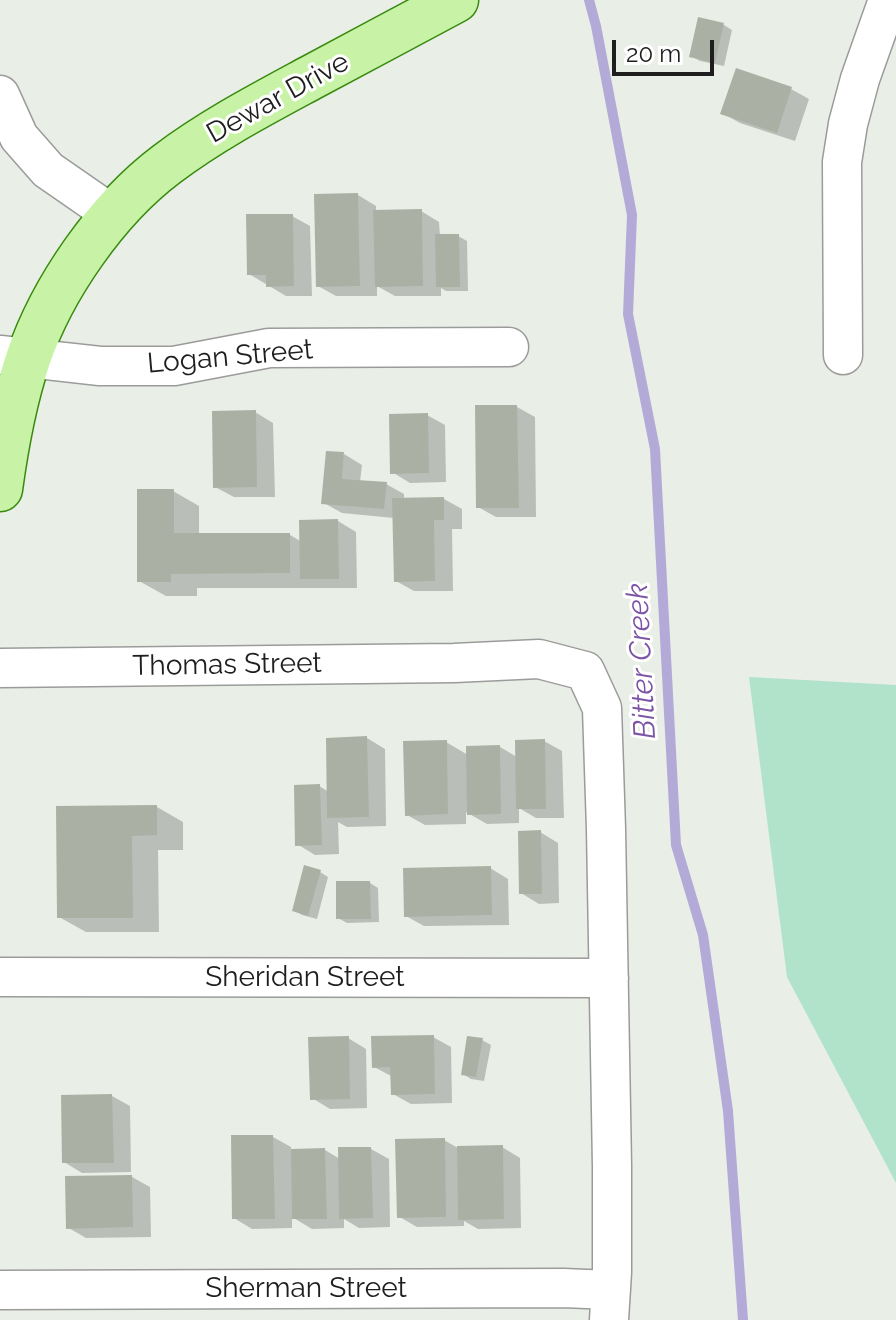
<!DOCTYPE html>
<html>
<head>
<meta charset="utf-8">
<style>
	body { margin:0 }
	#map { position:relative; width:896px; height:1320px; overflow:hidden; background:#e9eee6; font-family:Raleway,sans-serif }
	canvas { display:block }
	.scale { position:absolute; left:612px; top:40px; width:102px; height:36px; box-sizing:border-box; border:4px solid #1e1e1e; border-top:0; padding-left:10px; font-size:24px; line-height:28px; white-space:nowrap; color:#1e1e1e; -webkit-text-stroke:6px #fff; paint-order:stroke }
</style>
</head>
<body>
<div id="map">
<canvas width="896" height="1320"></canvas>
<div class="scale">20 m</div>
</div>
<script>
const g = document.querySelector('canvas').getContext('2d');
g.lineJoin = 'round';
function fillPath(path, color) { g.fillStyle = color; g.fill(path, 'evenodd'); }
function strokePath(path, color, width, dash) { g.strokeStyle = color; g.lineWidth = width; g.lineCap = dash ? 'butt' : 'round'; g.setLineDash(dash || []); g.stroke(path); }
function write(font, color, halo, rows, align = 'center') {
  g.font = font + ' Raleway,sans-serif'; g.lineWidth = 6; g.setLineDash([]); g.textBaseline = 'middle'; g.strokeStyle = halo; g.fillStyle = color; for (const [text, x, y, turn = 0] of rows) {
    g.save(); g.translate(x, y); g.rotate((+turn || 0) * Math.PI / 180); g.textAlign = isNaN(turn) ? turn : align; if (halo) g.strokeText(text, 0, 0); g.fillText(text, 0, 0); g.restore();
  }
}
const grass = new Path2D(`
	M749,677L896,685V1183L787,977Z`);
const shadow = new Path2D(`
	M700,19L724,25L732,30L724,66L700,61L691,56Z
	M791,89L809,99L795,141L740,123L722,113Z
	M358,195L376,206V212L421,211L439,222L440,236H458L467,241L468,291H446L441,288V296H395L377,286V296H336L318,286Z
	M292,216L310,226L312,296H286L249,274Z
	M517,407L535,417L536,517H496L478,507Z
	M255,412L273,423L275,497H234L215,487Z
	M427,415L445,425L446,482L410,483L392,472Z
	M344,454L362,465L360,482L386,484L404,494V499H444L462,509V529H452L453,591H414L396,581L394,518L342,513L324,503Z
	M173,491L199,506V535H290L302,542L338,521L356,532L357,588H197V596H166L139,581Z
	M367,738L385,749L386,826L347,827L338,822L339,854L315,855L297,844L319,786L329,792Z
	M544,741L562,751L564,818H536L519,808V823L487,824L466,812V824L425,825L407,815L446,742L468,755L500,747L517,757Z
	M157,807L183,822V850H158L159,932H86L59,917Z
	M540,832L558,843L559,903L539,904L521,893Z
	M490,868L508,879L509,925L424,926L406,916Z
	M320,872L328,877L317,919L302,915L294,910Z
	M370,883L378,888L379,922L347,923L338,918Z
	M433,1037L451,1047L452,1103L411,1104L393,1094V1077L374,1067Z
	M348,1038L366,1049L367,1108L330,1109L312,1098Z
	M482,1040L491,1045L484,1081L471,1079L463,1074Z
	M112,1096L130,1106L131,1172L82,1173L64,1162Z
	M273,1137L291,1147V1151L325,1150L340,1159L371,1149L389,1159L390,1227L359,1228L344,1219V1228L312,1229L292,1217V1228L252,1229L234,1218Z
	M444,1140L458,1148L502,1147L520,1158L521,1228L478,1229L464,1221V1226L417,1227L398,1216Z
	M132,1177L150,1187L151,1237L86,1238L67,1227Z`);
const stream = new Path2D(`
	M589,0L596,26L632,215L628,314L655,449L676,845L703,935L728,1111L743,1320`);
const building = new Path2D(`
	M698,17L724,23L715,63L689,57Z
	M736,68L792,87L777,133L720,114Z
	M358,193L360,286L316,287L314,194Z
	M422,209L423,286L375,287L373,210Z
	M246,214H293L294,286L266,287V275H247Z
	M435,234H459L460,287H436Z
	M475,405H517L519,508H476Z
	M256,410L257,487L213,488L212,411Z
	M428,413L429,473L390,474L389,414Z
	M326,451L344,452L342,479L387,482L384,509L321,504Z
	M137,489H174V533H290V573L171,574V582H137Z
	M444,497V520H434L435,581L394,582L392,498Z
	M338,519L339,579H300L299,520Z
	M367,736L369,817L327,818L326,738Z
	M545,739L546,809H516L515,740Z
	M447,740L448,814L405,816L403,741Z
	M500,745L501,814L467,815L466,746Z
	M320,784L322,845L295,846L294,785Z
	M157,805V835L132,836L133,918H57L56,806Z
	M541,830L542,894H519L518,831Z
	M304,865L321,870L308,916L292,911Z
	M491,866L492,915L404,917L403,868Z
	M336,881H370L371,919H336Z
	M434,1035L435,1094L391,1095L390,1067L372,1068L371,1036Z
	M349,1036L350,1099L310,1100L308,1037Z
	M467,1036L483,1038L476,1077L461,1075Z
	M112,1094L114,1163H62L61,1095Z
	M231,1135H273L275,1219H232Z
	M445,1138L446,1217L397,1218L395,1139Z
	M503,1145L504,1219L458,1220L457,1146Z
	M338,1147H371L373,1218L339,1219Z
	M325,1148L327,1219H292L291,1149Z
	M132,1175L133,1227L66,1229L65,1176Z`);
const minor = new Path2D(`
	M0,95L19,137L48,170L113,215
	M0,355L100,366H174L269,348L509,347
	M843,355L842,162L848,124L860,79L888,0
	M0,668L454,663L539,659L585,671L602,708L606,829L612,1166V1272L609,1320
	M0,977L609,978
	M0,1290L563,1288L611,1290`);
const major = new Path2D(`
	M0,489C6,445 14,401 28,359C52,288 107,209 167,164C212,130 262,104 312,77C360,51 408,26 456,0`);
const streetNames = [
	["Dewar Drive",278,98,-29],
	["Logan Street",230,357,-5],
	["Thomas Street",227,665,-1],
	["Sheridan Street",305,978],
	["Sherman Street",306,1289]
];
const waterNames = [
	["Bitter Creek",642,661,-93]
];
fillPath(grass, '#b0e3ca');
fillPath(shadow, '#0003');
strokePath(stream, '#b4aad8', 10);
fillPath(building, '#abb0a4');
strokePath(minor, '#9b9b9b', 41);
strokePath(major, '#388a0f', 47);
strokePath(minor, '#fff', 38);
strokePath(major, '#c8f3a6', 44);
write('28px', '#1e1e1e', '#fff', streetNames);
write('italic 30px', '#7c54a5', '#fff', waterNames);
</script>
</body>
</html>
